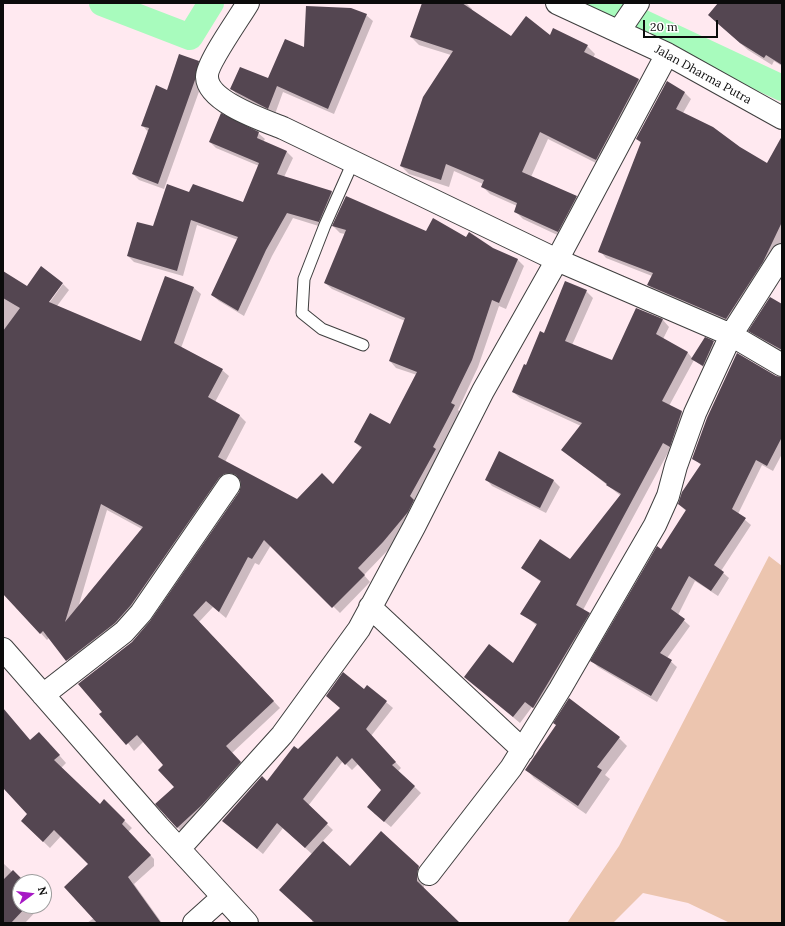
<!DOCTYPE html>
<html>
<head>
<meta charset="utf-8">
<style>
	body { margin:0 }
	#map { position:relative; width:785px; height:926px; overflow:hidden; background:#ffe9f0; font-family:Lora,serif }
	canvas { display:block }
	.frame { position:absolute; inset:0; border:4px solid #0b0b0b; pointer-events:none }
	.north { position:absolute; left:12px; top:874px; width:40px; height:40px; box-sizing:border-box; background:#fff; border:1px solid #9d9d9d; border-radius:50%; rotate:75deg; font-size:11px; font-weight:700; line-height:16px; text-align:center; color:#0b0b0b }
	.north::after { content:''; display:block; margin:auto; width:14px; height:18px; background:#a719c5; clip-path:polygon(50% 0,100% 100%,50% 72%,0 100%) }
	.scale { position:absolute; left:643px; top:20px; width:75px; height:18px; box-sizing:border-box; border:2px solid #0b0b0b; border-top:0; padding-left:5px; font-size:12px; line-height:14px; white-space:nowrap; color:#0b0b0b; -webkit-text-stroke:3px #fff; paint-order:stroke }
</style>
</head>
<body>
<div id="map">
<canvas width="785" height="926"></canvas>
<div class="frame"></div>
<div class="north">N</div>
<div class="scale">20 m</div>
</div>
<script>
const g = document.querySelector('canvas').getContext('2d');
g.lineJoin = 'round';
function fillPath(path, color) { g.fillStyle = color; g.fill(path, 'evenodd'); }
function strokePath(path, color, width, dash) { g.strokeStyle = color; g.lineWidth = width; g.lineCap = dash ? 'butt' : 'round'; g.setLineDash(dash || []); g.stroke(path); }
function write(font, color, halo, rows, align = 'center') {
  g.font = font + ' Lora,serif'; g.lineWidth = 4; g.setLineDash([]); g.textBaseline = 'middle'; g.strokeStyle = halo; g.fillStyle = color; for (const [text, x, y, turn = 0] of rows) {
    g.save(); g.translate(x, y); g.rotate((+turn || 0) * Math.PI / 180); g.textAlign = isNaN(turn) ? turn : align; if (halo) g.strokeText(text, 0, 0); g.fillText(text, 0, 0); g.restore();
  }
}
const green = new Path2D(`
	M769,556L782,566V923H730L688,903L643,893L613,923H567L619,846Z`);
const shadow = new Path2D(`
	M423,3H466L472,9V11L512,37L550,36L587,46L595,54L593,58L639,80L647,88L604,167L548,139L531,177L576,197L584,205L566,239L523,219L515,211L517,206L490,194L482,186L483,184L454,171L449,187L409,174L401,166L451,55L419,45L411,37Z
	M716,3H782V66L774,61L772,65L748,50L716,22L709,15L718,4Z
	M366,15L373,21L334,114L283,92L275,114L238,96L232,89L269,79Z
	M198,62L205,68L201,86L164,189L139,180L133,174L148,132L143,126L168,91Z
	M667,83L685,93L691,99L683,113L767,165L782,146V241L769,268L733,325L654,291L648,285L652,276L606,258L600,251L641,143L637,139Z
	M258,133L265,139L263,142L287,152L293,158L284,177L332,192L338,198L325,228L293,218L272,256L244,316L219,301L212,295L238,240L197,225L183,276L134,262L128,256L153,228L190,193L243,203L259,166L216,148L210,142Z
	M333,226L426,232L466,238L517,259L524,266L506,309L499,306L478,367L458,410L461,413L414,519L390,548L364,575L370,582L340,613L271,545L259,565L255,563L226,618L213,607L199,622L280,708L232,753L247,769L184,834L177,827L175,787L165,765L144,741L134,751L104,712L132,643L151,622L240,493L242,486L241,480H231L138,612L74,667L49,638L47,640L19,609L3,585V274L47,306L63,284L69,290L57,306L142,343L166,277L194,288L201,294L181,348L222,370L229,376L215,402L240,416L246,422L225,462L297,500L333,485L362,449L355,442L390,425L417,375L396,368L390,361L405,321L332,289L325,283L345,234L340,233ZM107,510L142,529L78,608Z
	M586,291L593,298L572,345L613,361L637,309L663,320L669,327L663,339L688,353L693,359L705,339L717,345L706,369L694,360L669,406L682,412L688,419L676,452L670,449L583,610L596,620L540,714L532,707L520,723L465,677L513,664L537,626L522,613L541,582L522,568L570,561L621,496L563,450L581,426L520,398L513,392L544,334Z
	M782,305V352L756,337L750,331Z
	M775,377L782,378V454L773,471L762,465L738,514L751,525L721,571L729,578L718,596L695,581L678,615L690,626L667,658L677,667L657,702L598,667L592,661L686,511L679,504L701,465L693,458Z
	M486,479L554,481L560,487L546,513L492,486Z
	M367,686L393,708L371,736L401,768L398,771L421,793L391,827L374,813L383,790L358,764L352,770L343,761L308,806L333,830L322,842L350,867H419L426,874L424,881V890L458,923H312V854L283,828L263,854L223,821L267,782L341,708L327,696L364,690Z
	M3,709L31,741L46,740L66,763L61,768L100,806L104,801L132,828L128,832L154,859V866L134,884L162,923H87L94,918L90,864L61,836L50,848L22,821L28,814L3,787Z
	M557,725L619,738L627,746L605,775L610,779L586,814L534,778L526,769Z
	M3,863L23,882H20V906H41L25,923H3Z`);
const canal = new Path2D(`
	M102,3L190,37L211,3
	M601,3L782,88`);
const building = new Path2D(`
	M422,3H462L511,36L526,16L550,35L553,28L588,45L584,52L639,79L596,160L540,132L522,172L577,196L558,232L514,212L517,203L481,187L484,180L446,164L441,180L400,166L423,97L453,51L410,37Z
	M718,3H782V65L766,55L764,58L740,43L708,15Z
	M306,6L351,8L367,14L328,109L277,86L268,109L230,89L240,67L268,78L285,39L304,47Z
	M179,54L199,61L195,80L158,184L132,174L149,128L141,126L156,85L167,90Z
	M667,81L685,92L676,109L713,127L740,147L767,163L782,136V222L763,262L726,319L647,285L653,273L598,252L641,142L636,139Z
	M221,113L259,132L257,138L287,151L277,174L332,191L319,222L287,213L266,250L238,311L211,295L238,237L191,220L177,271L127,256L137,222L153,226L167,184L189,192L193,184L243,202L259,163L209,142Z
	M346,196L426,231L433,218L466,237L469,232L493,248L518,259L499,303L492,300L472,360L451,403L455,405L433,447L436,449L410,496L414,500L408,512L383,542L358,568L365,575L332,608L264,540L252,559L248,557L219,612L206,601L193,615L274,701L226,746L241,762L202,805L177,828L155,804L174,787L158,770L163,765L137,735L126,745L99,714L102,712L78,684L132,642L150,621L239,492L241,486L240,480L236,475L230,473L224,474L219,478L131,605L115,623L66,661L43,631L40,634L3,594V331L20,308L3,298V271L27,286L41,266L63,283L49,302L141,341L165,276L194,287L174,343L223,369L208,397L240,415L218,457L297,499L322,473L333,484L362,447L354,442L370,413L390,424L417,372L389,361L405,318L324,283L346,230L332,226ZM101,504L143,527L65,622Z
	M565,281L587,290L565,341L612,360L636,308L663,319L656,334L688,352L662,401L682,411L670,447L663,443L576,605L590,613L533,708L525,702L513,717L464,677L489,644L513,663L537,624L520,614L541,581L521,568L540,539L570,559L621,494L606,485L607,484L561,450L582,423L512,392L524,364L526,365L540,331L544,333Z
	M770,297L782,304V350L748,331Z
	M705,337L714,341L703,366L691,359Z
	M737,353L776,376L782,377V437L767,466L756,460L732,509L746,518L714,565L724,572L711,591L689,576L671,609L685,619L660,653L672,660L651,696L590,661L657,546L661,549L686,510L678,504L682,492L701,464L692,459L707,418Z
	M499,451L554,480L540,508L485,480Z
	M343,672L364,689L367,685L387,701L366,729L396,762L392,765L415,786L384,822L367,807L381,790L352,758L345,765L337,756L303,799L328,823L305,848L277,823L257,849L222,821L262,776L267,781L294,746L298,749L340,708L326,696Z
	M569,698L620,737L597,767L602,770L578,806L525,770L556,725L553,723Z
	M3,708L30,740L39,732L60,755L54,760L100,804L104,799L125,820L122,824L151,855L128,877L161,923H97L64,887L88,864L54,830L43,842L21,821L27,814L3,788Z
	M381,831L419,866L417,873V881L460,923H315L279,890L323,841L350,866Z
	M13,870L25,882H20V906H27L11,923H3V880Z`);
const lane = new Path2D(`
	M353,162L325,225L304,279L302,313L322,329L363,345`);
const street = new Path2D(`
	M248,3C240,17 206,64 207,77C208,102 263,120 283,128L557,260L731,335L782,365
	M557,3L667,54L782,118
	M619,31L638,3
	M370,607L523,750
	M3,649L158,826L247,923
	M43,695L124,632L141,613L229,485
	M179,849L282,735L359,629L414,527L483,391L557,260L667,54
	M429,874L511,768L560,689L655,525L668,496L676,466L695,413L731,335L782,255
	M194,923L223,897`);
const streetNames = [
	["Jalan Dharma Putra",703,75,29]
];
fillPath(green, '#ecc5af');
fillPath(shadow, '#0003');
strokePath(canal, '#a8fbbd', 26);
fillPath(building, '#544651');
strokePath(lane, '#3e3e3e', 13);
strokePath(street, '#3e3e3e', 24);
strokePath(lane, '#fff', 11);
strokePath(street, '#fff', 22);
write('12px', '#0b0b0b', '#fff', streetNames);
</script>
</body>
</html>
